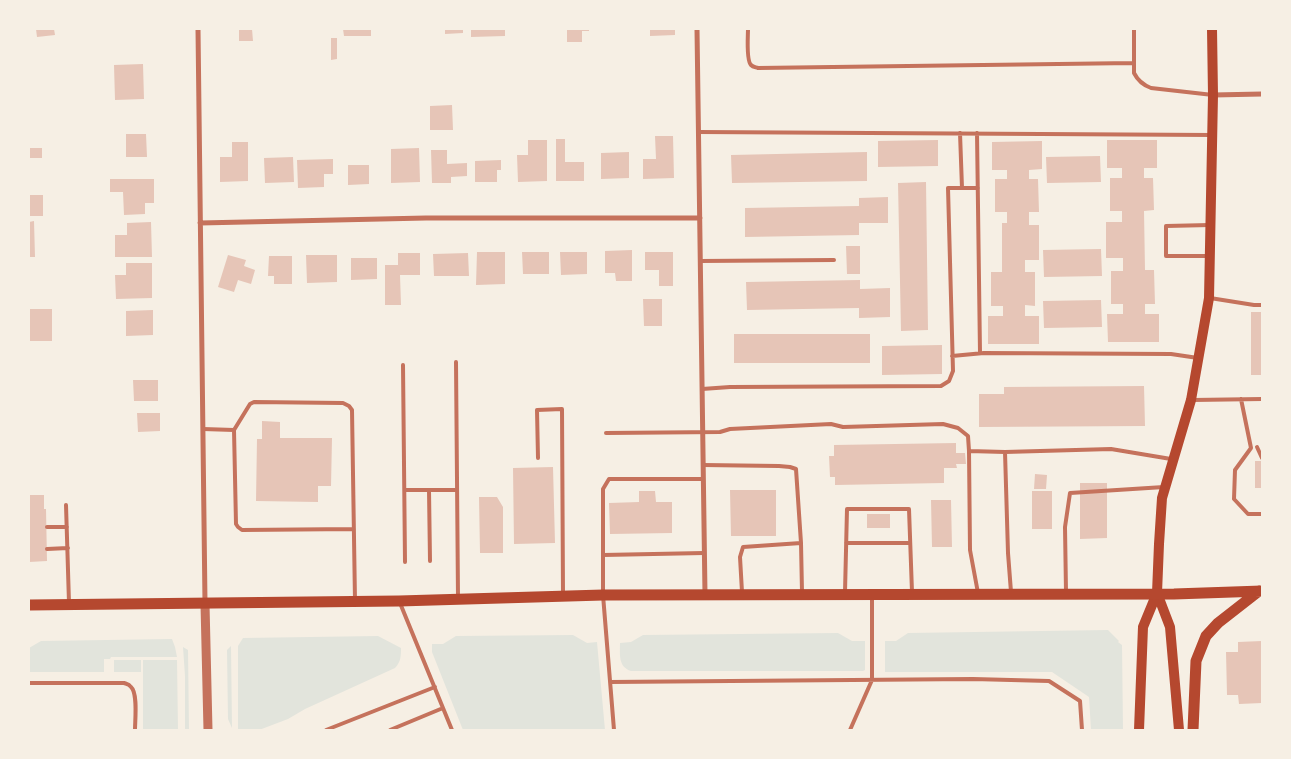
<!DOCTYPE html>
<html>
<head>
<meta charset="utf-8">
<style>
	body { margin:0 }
	#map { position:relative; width:1291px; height:759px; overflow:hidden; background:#f6efe4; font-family:"Noto Sans",sans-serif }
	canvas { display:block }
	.frame { position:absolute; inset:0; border:30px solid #f6efe4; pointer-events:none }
</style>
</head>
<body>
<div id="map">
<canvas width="1291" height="759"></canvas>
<div class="frame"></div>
</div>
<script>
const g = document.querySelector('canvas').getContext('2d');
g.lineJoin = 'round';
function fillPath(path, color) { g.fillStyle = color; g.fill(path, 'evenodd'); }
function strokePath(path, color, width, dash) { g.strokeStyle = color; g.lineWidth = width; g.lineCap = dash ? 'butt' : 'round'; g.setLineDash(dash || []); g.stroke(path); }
const green = new Path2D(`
	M1108,630L1119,641L1118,642L1122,645L1123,730H1091L1089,697L1052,672H885V641H896L908,633Z
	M838,633L852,641H865V670L863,671H631C618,667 620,654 620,643L631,642L643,635Z
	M573,635L587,643L597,642L605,730H463L432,652V644H443L456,636Z
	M378,636L401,648C401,655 401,662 395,668L305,709L288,719L259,730H240L238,729V646L243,638Z
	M172,639L175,647L177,657H111L110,659H104V672H29V648L41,641Z
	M231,646L232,728L228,719L227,650Z
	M183,647L188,650L189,730H185V676Z
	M114,660H141V672H114Z
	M143,660H177L178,730H143Z`);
const building = new Path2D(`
	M36,29H54L55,35L37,37Z
	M239,29H252L253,41H239Z
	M343,29H371V36H344Z
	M445,29H463V33L445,34Z
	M471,29H505V36L471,37Z
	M567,29H589V31H582V42H567Z
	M650,29H675V35L650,36Z
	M331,38H337V59L331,60Z
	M143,64L144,99L115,100L114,65Z
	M452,105L453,130H430V106Z
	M126,134H146L147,157H126Z
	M655,136H673L674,178L643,179V159H656Z
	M556,139H565V162H584V181H556Z
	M528,140H547V181L518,182L517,155H528Z
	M938,140V166L878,167V141Z
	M1107,140H1157V168H1144V178H1153L1154,210L1144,211L1145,270H1154L1155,304H1145V314H1159V342H1108L1107,314H1123V304H1111V271H1123V258H1106V222H1122V211H1110V178H1122V168H1107Z
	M1042,141V169L1029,170V179H1038L1039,212H1029V225H1039V260H1025V272H1035V306L1025,305V316H1039V344H988V316H1003V306H991V272H1002V223H1007V212H995V179H1007V170H992V142Z
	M232,142H248V181L220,182V157H232Z
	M29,148H42V158H29Z
	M419,148L420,182L391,183V149Z
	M431,150H447V164L467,163V176L451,177V183H432Z
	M629,152V178L601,179V153Z
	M867,152V181L732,183L731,155Z
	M1100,156L1101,182L1047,183L1046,157Z
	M293,157L294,182L265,183L264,158Z
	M333,159V174H324V187L298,188L297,160Z
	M501,160V170H497V182H475V161Z
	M348,165H369V184L348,185Z
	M110,179H154V203H145V214L124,215L123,192H110Z
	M926,182L928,330L901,331L898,183Z
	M29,195H43V216H29Z
	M888,197V223H859V235L745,237V208L859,206V198Z
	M34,221L35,257H29V222Z
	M151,222L152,257H115V235H127V223Z
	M846,246H860V274H847Z
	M1101,249L1102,276L1044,277L1043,250Z
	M632,250V281H616L615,273H605V251Z
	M477,252H505V284L476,285Z
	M522,252H549V274H523Z
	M560,252H587V274L561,275Z
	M645,252H673V286H659V270H645Z
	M398,253H420V275H400L401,305H385V265H398Z
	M468,253L469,276H434L433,254Z
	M228,255L246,260L244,266L255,270L251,284L238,280L234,292L218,287Z
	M306,255H337V282L307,283Z
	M269,256H292V284H274V276H268Z
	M351,258H377V279L351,280Z
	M126,263H152V298L116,299L115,275H126Z
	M860,280V289L890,288V317L859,318V308L747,310L746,282Z
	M643,299H662V326H644Z
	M1101,300L1102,327L1044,328L1043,301Z
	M29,309H52V341H29Z
	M153,310V335L126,336V311Z
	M1251,312H1262V375H1251Z
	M734,334H870V363H734Z
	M942,345V374L882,375V346Z
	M133,380H158V401H134Z
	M1144,386L1145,426L979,427V394H1004V387Z
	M137,413H160V431L138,432Z
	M262,421L280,422V438H332L331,486H318V502L256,501L257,439H262Z
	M956,443V453H965L966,464H956L957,468H944V483L835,485V477H830L829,456H834V445Z
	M1255,461H1262V488H1255Z
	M553,467L555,543L514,544L513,468Z
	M1035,474L1047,475L1046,489H1034Z
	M1080,483H1107V538L1080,539Z
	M730,490H776V536H731Z
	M639,491H655L656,502H672V533L610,534L609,503L639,502Z
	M1032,491H1052V529H1032Z
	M29,495H44V509H46L47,561L29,562Z
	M479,497H497L503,507V553H480Z
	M931,500H951L952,547H932Z
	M867,514H890V528H867Z
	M1262,641V703L1239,704L1238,695H1227L1226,652H1238V642Z`);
const service = new Path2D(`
	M748,29C748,37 746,60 751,65C753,67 755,67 758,68L1133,63
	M1134,29V73C1138,81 1143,85 1151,88L1213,95
	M698,132L1212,135
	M977,133L980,353
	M962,188H978
	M1208,256H1166V226L1210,225
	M700,261L834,260
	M1210,298L1254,305H1262
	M952,356L984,353L1171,354L1198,358
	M456,362L458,597
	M403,365L405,562
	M702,389L730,387L941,386L949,381L953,371L948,188H962L960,133
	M1241,399L1251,448L1235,470L1234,499L1248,514H1262
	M1193,400L1262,399
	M203,429L234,430L250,404L254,402L343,403L349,406L352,410L355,601
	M234,430L236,524L238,527L242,530L354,529
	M606,433L720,432L730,429L831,424L843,427L943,424L958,428L968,436L969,451
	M1257,447L1262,458
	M538,458L537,410L562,409L563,594
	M703,465L779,466L790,467L796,469L801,543L802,592
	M405,490H457
	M429,490L430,561
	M66,505L69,603
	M47,527H67
	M846,543H910
	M47,549L68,548
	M603,555L704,553
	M742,592L740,557L743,547L801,543
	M845,592L847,509H909L912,592
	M1011,592L1008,553L1005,452L1111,449L1171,459
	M1066,592L1065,527L1070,493L1164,487
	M978,593L970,550L969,451L1005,452
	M400,603L452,730
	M610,682L973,679L1049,681L1080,701L1082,730
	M29,683H124C127,684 129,684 131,687C138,693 135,720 135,730
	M326,730L435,687
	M390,730L443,708
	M614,730L603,595V489L609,479H703
	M850,730L872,680V596`);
const minor = new Path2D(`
	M198,29L205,603
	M697,29L705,594
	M1213,95L1262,94
	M200,223L426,218H700`);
const tertiary = new Path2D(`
	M205,604L208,730`);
const secondary = new Path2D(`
	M1157,593L1170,627L1179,730
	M1139,730L1143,627L1157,593L1159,544L1162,498L1191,400L1209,298L1213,95L1212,29`);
const primary = new Path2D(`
	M29,605L399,601L603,595L1174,594L1262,591
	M1193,730L1196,661L1206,636L1218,623L1259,591`);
fillPath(green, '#e2e4dc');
fillPath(building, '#e6c5b7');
strokePath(service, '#c5725c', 4);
strokePath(minor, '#c5725c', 5);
strokePath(tertiary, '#c5725c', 9);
strokePath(secondary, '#b5482f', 10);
strokePath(primary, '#b5482f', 11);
</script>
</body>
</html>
